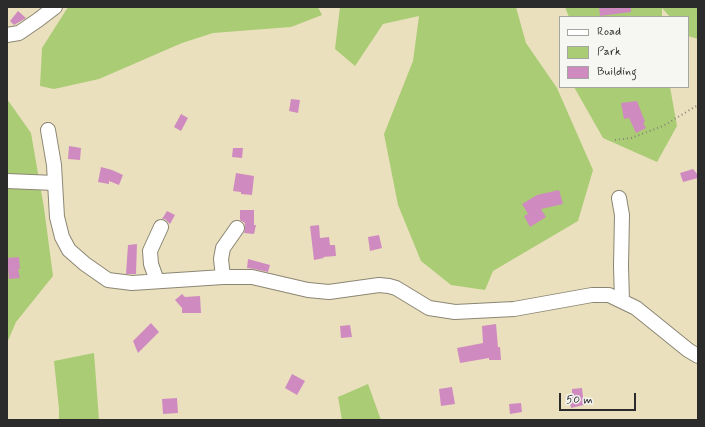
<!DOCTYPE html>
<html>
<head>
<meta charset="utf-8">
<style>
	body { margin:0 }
	#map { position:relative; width:705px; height:427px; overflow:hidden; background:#ebe0be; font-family:Mynerve,sans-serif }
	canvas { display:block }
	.frame { position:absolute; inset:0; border:8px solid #2b2b2b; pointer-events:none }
	.legend { position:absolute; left:559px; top:16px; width:130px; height:72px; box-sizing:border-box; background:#f6f6f2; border:1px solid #a5a5a2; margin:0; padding:5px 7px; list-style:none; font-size:12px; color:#2b2b2b }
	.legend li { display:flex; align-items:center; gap:8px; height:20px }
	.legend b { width:20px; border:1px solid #a5a5a2 }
	.scale { position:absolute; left:559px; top:393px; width:77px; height:18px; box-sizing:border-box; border:2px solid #2b2b2b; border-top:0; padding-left:5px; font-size:12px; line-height:14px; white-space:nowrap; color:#2b2b2b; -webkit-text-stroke:3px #f6f6f2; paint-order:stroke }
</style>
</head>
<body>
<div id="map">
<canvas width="705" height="427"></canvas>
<div class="frame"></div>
<ul class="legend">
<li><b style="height:5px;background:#fff"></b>Road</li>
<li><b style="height:11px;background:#a9cc75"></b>Park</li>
<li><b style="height:11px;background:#cf8bbf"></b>Building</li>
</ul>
<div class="scale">50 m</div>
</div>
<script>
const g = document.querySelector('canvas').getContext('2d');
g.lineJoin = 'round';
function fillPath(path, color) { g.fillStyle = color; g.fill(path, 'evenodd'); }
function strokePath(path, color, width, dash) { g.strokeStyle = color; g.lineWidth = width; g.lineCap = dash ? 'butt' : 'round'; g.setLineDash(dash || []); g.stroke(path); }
const green = new Path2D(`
	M68,7H318L322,15L291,27L213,33L182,43L99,79L54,89L40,86L42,48Z
	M340,7H516L526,43L557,88L593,170L578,221L493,271L485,290L451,285L421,261L398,205L384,134L413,61L419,16L383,24L355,66L335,49Z
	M565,7H698V39L688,36V17H670L662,8V17H569Z
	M574,87H670L677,126L657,162L603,138Z
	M7,99L31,133L44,208L53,276L16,322L7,343Z
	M94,353L99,420H59V409L54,361Z
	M368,384L381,420H342L338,397Z`);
const building = new Path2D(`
	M599,7H631V12L600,16Z
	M18,11L26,18L14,25L10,21Z
	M291,99L300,100L298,113L289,111Z
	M637,101L645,122L643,123L646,128L636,133L629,118L624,119L621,103Z
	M181,114L188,118L181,131L174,127Z
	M69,146L81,148L80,160L68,159Z
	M233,148H243L242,158L232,157Z
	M101,167L112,170L123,175L119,185L109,181V184L98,182Z
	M693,169L698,175V178L683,182L680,173Z
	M236,173L254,176L252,195L241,194V192L233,191Z
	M559,190L563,204L541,209L546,217L530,227L524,216L528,214L522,204L537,195Z
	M240,210H254V225H256L254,234L244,233L245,228V223L240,220Z
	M167,211L175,215L170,224L165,219H162Z
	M319,225L320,238L329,237L330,245H335L336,256L323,257L324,258L314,260L310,226Z
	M379,235L382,248L370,251L368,237Z
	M137,244L136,274H126L128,245Z
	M19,257L20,269H18L20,278L9,279L7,258Z
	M248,259L270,265L268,272L254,269L247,268Z
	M182,294L185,297L200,296L201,313H182V308L175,300Z
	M151,323L159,332L138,353L133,341Z
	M496,324L498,347H500L501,360H489V358L460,363L457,348L483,343L482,326Z
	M350,325L352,337L341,338L340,326Z
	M292,374L305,381L297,395L285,388Z
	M452,387L455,404L441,406L439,389Z
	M582,388L584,405L571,408L569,398H572V389Z
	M177,398L178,413L163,414L162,399Z
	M521,403L522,412L510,414L509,404Z`);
const path = new Path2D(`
	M615,140L631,138L663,126L698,105`);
const minor = new Path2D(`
	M7,35L19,33L38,20L55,7
	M48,130L54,165L57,217L62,237L69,250L85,264L108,280L132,283L223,277H252L308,290L329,292L379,285L389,286L396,288L429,308L455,312L514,309L592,295H609L636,308L688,350L698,356
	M7,181L55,183
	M619,198L622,215L621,266L622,301
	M223,277L221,259L223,248L237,228
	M157,281L151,264L150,251L161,227`);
fillPath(green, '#a9cc75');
fillPath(building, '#cf8bbf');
strokePath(minor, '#8b8674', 16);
strokePath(path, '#8b8674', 2, [1, 3]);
strokePath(minor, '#fff', 14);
</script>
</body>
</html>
